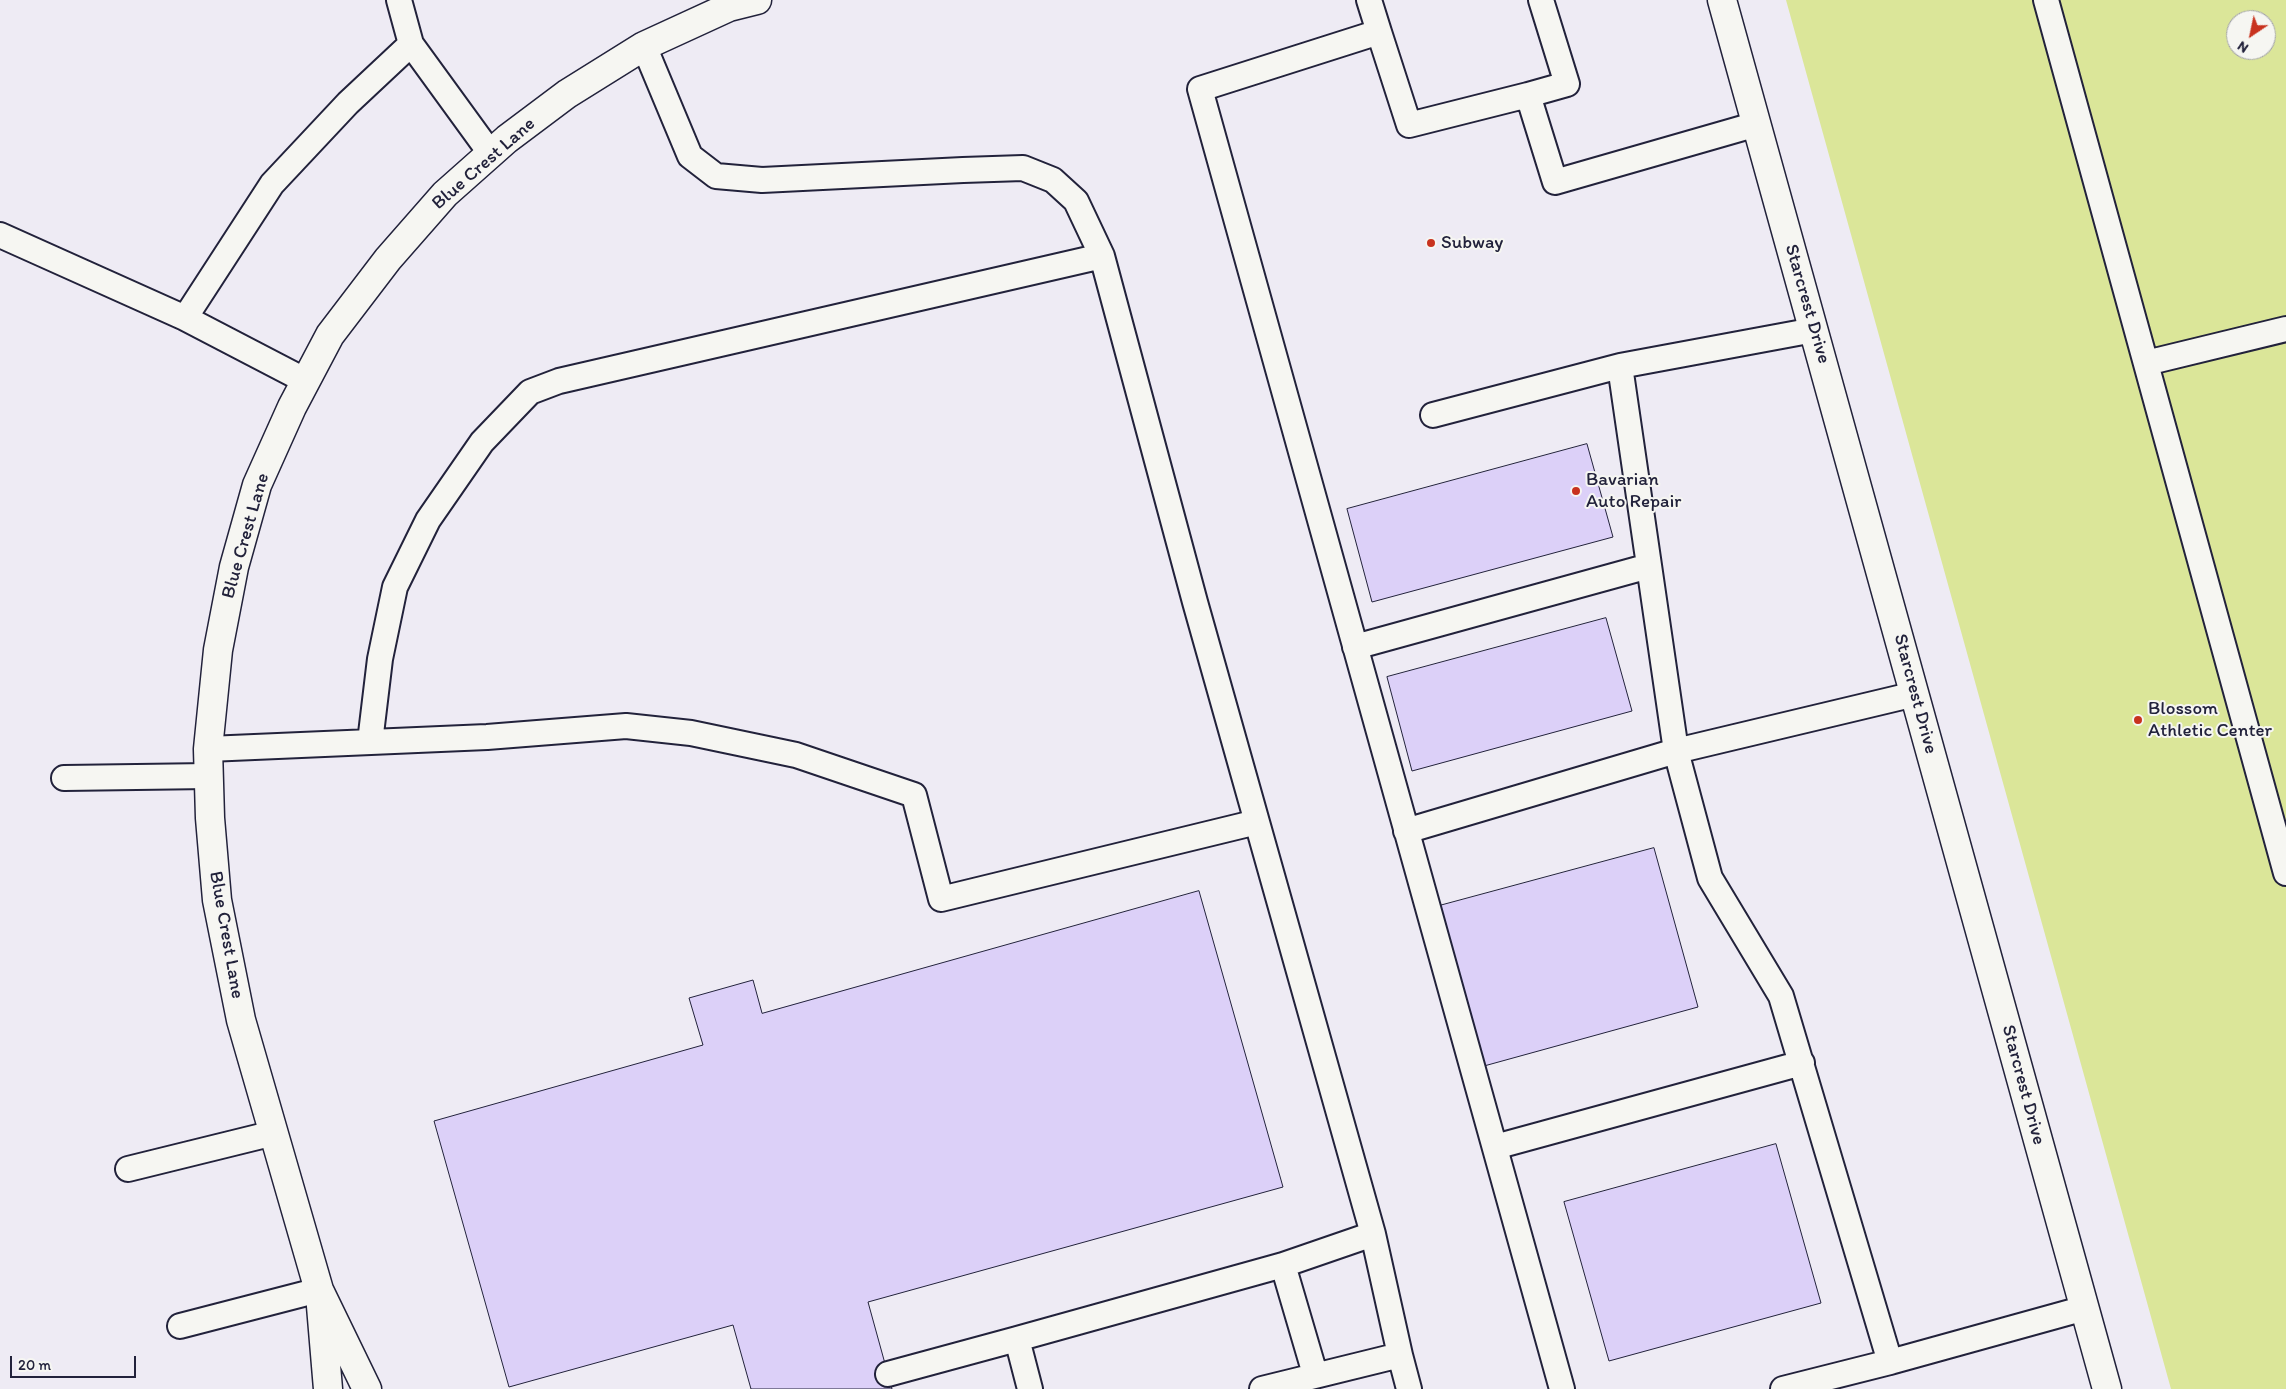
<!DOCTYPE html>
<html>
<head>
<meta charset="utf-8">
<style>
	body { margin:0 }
	#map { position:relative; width:2286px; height:1389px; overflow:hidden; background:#eeebf4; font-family:Itim,sans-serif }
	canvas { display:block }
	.north { position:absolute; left:2226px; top:10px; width:50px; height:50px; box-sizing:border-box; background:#f6f6f2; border:1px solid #a1a1a9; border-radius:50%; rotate:214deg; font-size:14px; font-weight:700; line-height:20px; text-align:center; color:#22223b }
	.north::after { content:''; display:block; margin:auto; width:18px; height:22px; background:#c8321e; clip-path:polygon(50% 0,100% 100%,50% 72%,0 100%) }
	.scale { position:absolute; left:10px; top:1356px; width:126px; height:22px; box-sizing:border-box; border:2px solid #22223b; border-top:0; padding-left:6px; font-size:15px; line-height:18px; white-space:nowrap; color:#22223b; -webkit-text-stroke:4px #f6f6f2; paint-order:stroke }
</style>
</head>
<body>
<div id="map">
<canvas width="2286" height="1389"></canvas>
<div class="north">N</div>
<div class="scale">20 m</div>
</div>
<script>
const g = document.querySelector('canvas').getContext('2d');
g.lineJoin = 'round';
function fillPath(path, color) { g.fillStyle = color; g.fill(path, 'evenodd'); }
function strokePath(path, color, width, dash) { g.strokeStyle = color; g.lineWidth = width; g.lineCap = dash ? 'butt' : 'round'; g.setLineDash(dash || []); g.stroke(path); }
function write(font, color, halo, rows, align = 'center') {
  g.font = font + ' Itim,sans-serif'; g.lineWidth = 4; g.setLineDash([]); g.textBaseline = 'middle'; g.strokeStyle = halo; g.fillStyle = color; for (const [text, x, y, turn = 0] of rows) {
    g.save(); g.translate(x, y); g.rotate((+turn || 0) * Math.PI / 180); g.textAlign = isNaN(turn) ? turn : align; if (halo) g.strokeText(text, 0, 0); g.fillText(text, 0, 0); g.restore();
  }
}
const green = new Path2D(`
	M1786,0H2286V1389H2171ZM2236,20H2266V50H2236Z`);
const building = new Path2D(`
	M1587,444L1613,537L1372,602L1347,509Z
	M1606,618L1632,711L1412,771L1387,677Z
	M1654,848L1698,1007L1484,1066L1439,906Z
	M1199,891L1283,1187L868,1302L892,1389H751L733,1325L509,1387L434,1121L703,1045L689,998L753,980L762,1013Z
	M1776,1144L1821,1303L1609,1361L1564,1202Z`);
const service = new Path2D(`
	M399,0L411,44
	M1369,0L1379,32L1200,89L1562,1389
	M1541,0L1567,84L1528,95L1555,182L1757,124
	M2046,0L2286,873
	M1379,32L1409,125L1528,95
	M644,46L690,156L716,176L762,180L963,170L1023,168L1053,180L1076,201L1102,256L1195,602L1373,1234L1283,1265L1017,1339
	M0,235L185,318
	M1814,330L1620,366L1676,751L1915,694
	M2146,363L2286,329
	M306,381L185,318L272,184L348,103L411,44L491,154
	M1433,415L1620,366
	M1355,647L1649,566
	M370,742L380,659L395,587L428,520L482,442L530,392L559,381L1102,256
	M208,749L487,737L626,726L691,733L796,755L914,795L941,899L1257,822
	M64,778L209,776
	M1406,831L1676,751L1710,878L1781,996L1890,1362L2085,1308
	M1495,1147L1802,1063
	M128,1169L274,1133
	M1373,1234L1400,1355
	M1283,1265L1315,1374
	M180,1326L319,1290
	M888,1374L1017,1339L1030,1389
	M1262,1389L1400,1355L1409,1389
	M1783,1389L1890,1362`);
const minor = new Path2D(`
	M321,1306L328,1389
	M367,1389L319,1290L241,1020L217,900L210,818L208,749L218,650L234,567L257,485L292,407L330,335L388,259L445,194L507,139L567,94L644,46L729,7L757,0`);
const secondary = new Path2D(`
	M1722,0L2107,1389`);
const markers = [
	[1431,243,5,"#c8321e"],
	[1576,491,5,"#c8321e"],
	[2138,720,5,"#c8321e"]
];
const streetNames = [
	["Blue Crest Lane",484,164,-41],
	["Starcrest Drive",1807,304,74],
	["Blue Crest Lane",246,536,-74],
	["Starcrest Drive",1915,694,75],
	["Blue Crest Lane",226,935,80],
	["Starcrest Drive",2023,1085,75]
];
const poiNames = [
	["Subway",1441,243],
	["Bavarian",1586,480],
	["Auto Repair",1586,502],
	["Blossom",2148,709],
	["Athletic Center",2148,731]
];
fillPath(green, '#dbe699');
fillPath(building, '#dcd0f8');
strokePath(building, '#22223b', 1);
strokePath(service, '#22223b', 28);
strokePath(minor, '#22223b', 31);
strokePath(secondary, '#22223b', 31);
strokePath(service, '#f6f6f2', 24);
strokePath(minor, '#f6f6f2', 28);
strokePath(secondary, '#f6f6f2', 28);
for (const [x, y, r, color] of markers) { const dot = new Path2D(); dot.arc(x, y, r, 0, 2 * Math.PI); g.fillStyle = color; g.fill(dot); strokePath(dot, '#f6f6f2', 2); }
write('19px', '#22223b', '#f6f6f2', streetNames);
write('19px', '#22223b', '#f6f6f2', poiNames, 'left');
</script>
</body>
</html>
